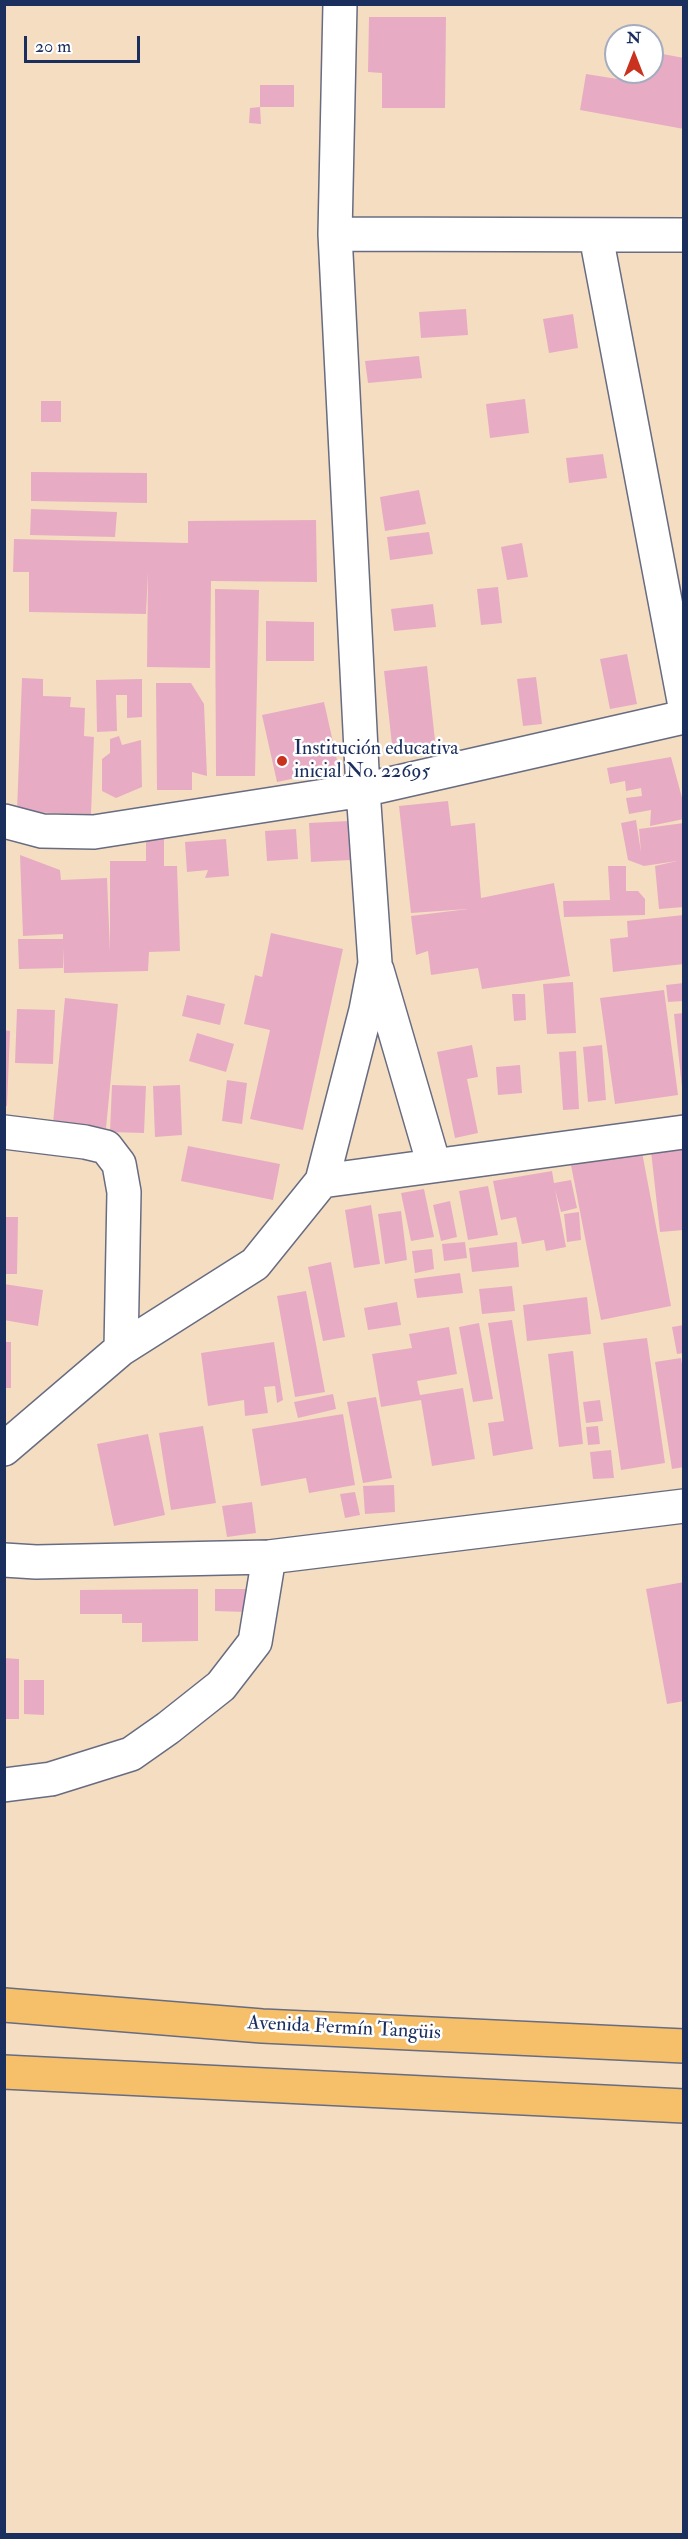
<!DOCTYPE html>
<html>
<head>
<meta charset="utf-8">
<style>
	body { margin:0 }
	#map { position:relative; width:688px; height:2539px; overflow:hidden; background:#f5ddc2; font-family:"IM FELL Double Pica",serif }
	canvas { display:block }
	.frame { position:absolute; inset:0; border:6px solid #1b2f5e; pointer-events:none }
	.north { position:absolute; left:604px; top:24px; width:60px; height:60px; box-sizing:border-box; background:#fff; border:2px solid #a4acbf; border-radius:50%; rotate:0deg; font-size:16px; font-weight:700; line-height:24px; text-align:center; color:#1b2f5e }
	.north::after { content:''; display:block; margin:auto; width:21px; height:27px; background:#c8321e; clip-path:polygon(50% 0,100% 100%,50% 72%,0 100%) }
	.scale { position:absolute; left:24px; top:36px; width:116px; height:27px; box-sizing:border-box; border:3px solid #1b2f5e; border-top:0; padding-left:8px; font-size:18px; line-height:21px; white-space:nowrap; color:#1b2f5e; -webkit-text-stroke:4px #fff; paint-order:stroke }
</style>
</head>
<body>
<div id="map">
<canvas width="688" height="2539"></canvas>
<div class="frame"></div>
<div class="north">N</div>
<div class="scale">20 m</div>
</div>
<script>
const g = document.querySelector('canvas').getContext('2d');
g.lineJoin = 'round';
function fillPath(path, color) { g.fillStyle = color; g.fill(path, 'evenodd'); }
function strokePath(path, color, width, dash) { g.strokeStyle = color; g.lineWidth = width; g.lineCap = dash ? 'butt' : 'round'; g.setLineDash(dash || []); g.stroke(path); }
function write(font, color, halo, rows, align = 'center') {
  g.font = font + ' "IM FELL Double Pica",serif'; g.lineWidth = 5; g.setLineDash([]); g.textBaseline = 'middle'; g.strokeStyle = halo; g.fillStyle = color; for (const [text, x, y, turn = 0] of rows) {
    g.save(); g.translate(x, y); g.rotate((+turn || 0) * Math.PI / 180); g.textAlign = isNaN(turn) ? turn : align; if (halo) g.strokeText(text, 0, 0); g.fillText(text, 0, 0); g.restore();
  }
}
const building = new Path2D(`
	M369,17H446L445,108H382V73L368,72Z
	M652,52L684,58V129L580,110L586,74L630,81L631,72H652Z
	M260,85H294V107H260Z
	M260,107L261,124L249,123L250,108Z
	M466,309L468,335L421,338L419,312Z
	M573,314L578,348L549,353L543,319Z
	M419,356L422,378L368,383L365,361Z
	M525,399L529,433L490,438L486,404Z
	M41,401H61V422H41Z
	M603,454L607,478L569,483L566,458Z
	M31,472L147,473V503L31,501Z
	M419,490L426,524L385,531L380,497Z
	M31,509L117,512L115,537L30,535Z
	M316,520L317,582L211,581L210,668L147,667L148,572L146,614L29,612V572H13L14,539L188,543V521Z
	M429,532L433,554L390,560L387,537Z
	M522,543L528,577L507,580L501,547Z
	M498,587L502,623L481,625L477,589Z
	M215,589L259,590L255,776H216Z
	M433,604L436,627L394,631L391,609Z
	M266,621L314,622V661H266Z
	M627,654L637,704L610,709L600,659Z
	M427,666L436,750L393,754L384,671Z
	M536,677L542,724L523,726L517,679Z
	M22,678L43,679V696L71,697L70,707L85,708L84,736L94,737L91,814L17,812Z
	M142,679V717L127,718V695H116L117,731L97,732L96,680Z
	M156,683H191L204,704L207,776L192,772V790H157Z
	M324,702L339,769L277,782L262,715Z
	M119,736L122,745L141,740L142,787L116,798L102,791V759L110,753V739Z
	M671,757L684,805V819L650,826L651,810L629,814L626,798L642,796L641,788L626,791L625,781L610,784L607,768Z
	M448,801L451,826L475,823L481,898L554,883L570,976L482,989L478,968L431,975L428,951L416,955L411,916L468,909L411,913L399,806Z
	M636,820L641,852L639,829L684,823V907L659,909L655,866L677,861L644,866L628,860L621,823Z
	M349,821L351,860L311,862L309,823Z
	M296,829L298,859L267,861L265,831Z
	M164,834V866H177L180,951L149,952L148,971L64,973L63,948V968L19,969L18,939H63V934L23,936L20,855L60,870L61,880L107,878L110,952V861H146V835Z
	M226,839L229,876L205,878L208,870L187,872L185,842Z
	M608,866H626V891H638L645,899V915L564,917L563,901L610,900Z
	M684,915V964L613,972L610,939L628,937L627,921Z
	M271,933L343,949L303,1130L250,1119L270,1030L244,1024L255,975L262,977Z
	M573,982L576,1033L547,1034L543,984Z
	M684,983V1001L668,1002L666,985Z
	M664,990L678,1095L615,1104L600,998Z
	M512,994H525L526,1020L514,1021Z
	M187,995L225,1004L220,1025L182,1016Z
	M65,998L118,1004L106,1128L53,1123Z
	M17,1009L55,1010L53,1064L15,1063Z
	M684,1013V1087H682L674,1014Z
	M4,1030L10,1031L7,1106H4Z
	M197,1033L234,1044L226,1072L189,1061Z
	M472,1045L478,1077L467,1079L478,1133L455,1138L437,1052Z
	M602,1045L606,1100L588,1102L583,1047Z
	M576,1051L579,1109L563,1110L559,1052Z
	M520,1065L522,1093L498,1095L496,1067Z
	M227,1080L247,1083L242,1124L222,1121Z
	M112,1085L146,1086L144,1133L110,1132Z
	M180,1085L182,1135L155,1137L153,1086Z
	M188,1146L280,1164L273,1200L181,1181Z
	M684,1147V1230L660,1232L651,1151Z
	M642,1152L671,1306L601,1320L571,1165Z
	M552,1171L554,1183L571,1180L577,1208L561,1212L555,1189L566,1247L546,1251L544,1240L522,1244L516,1217L501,1220L493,1181Z
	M488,1186L498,1235L468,1240L459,1191Z
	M424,1189L434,1237L411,1241L401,1193Z
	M450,1201L457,1237L441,1241L433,1205Z
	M371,1205L380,1264L354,1268L345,1210Z
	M401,1211L407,1260L385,1264L378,1214Z
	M579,1212L581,1240L567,1242L564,1214Z
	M4,1217H18L17,1274H4Z
	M465,1242L467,1258L444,1261L442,1244Z
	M517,1242L519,1267L472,1272L469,1248Z
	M432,1249L434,1269L415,1273L412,1251Z
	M331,1262L345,1337L323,1341L308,1267Z
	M460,1273L463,1293L417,1298L414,1279Z
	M4,1284L43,1290L38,1326L4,1320Z
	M512,1286L515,1311L482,1314L479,1289Z
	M306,1291L325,1392L295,1397L277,1296Z
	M587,1297L591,1334L527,1341L523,1305Z
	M397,1302L401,1325L368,1330L364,1308Z
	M512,1320L533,1449L493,1456L488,1423L504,1421L488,1323Z
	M479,1323L493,1399L473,1402L459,1327Z
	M684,1325V1353L677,1354L672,1327Z
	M449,1327L457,1374L417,1381L420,1395L463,1388L475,1459L432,1466L421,1400L381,1407L372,1354L412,1348L409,1334Z
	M647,1338L665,1463L621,1470L603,1343Z
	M4,1342H11V1388H4Z
	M274,1342L283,1400L277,1403L275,1386L264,1387L268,1413L245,1416L244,1400L208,1406L201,1353Z
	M573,1351L583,1444L559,1447L548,1354Z
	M681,1358L684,1377V1467L672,1469L655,1362Z
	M333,1394L336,1409L298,1418L294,1402Z
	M376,1397L392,1478L363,1483L347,1402Z
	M600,1400L603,1421L586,1423L583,1402Z
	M343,1414L355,1485L309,1493L306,1478L261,1486L252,1429Z
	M203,1426L216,1503L171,1510L159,1433Z
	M598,1426L600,1444L588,1445L586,1427Z
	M148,1434L165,1515L114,1526L97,1444Z
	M611,1450L614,1478L593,1479L590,1452Z
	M394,1485L395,1512L365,1514L363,1486Z
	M355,1492L360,1515L345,1518L340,1494Z
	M252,1502L256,1533L227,1537L222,1506Z
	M684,1582V1701L667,1704L646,1589Z
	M198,1589V1641L142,1642V1623H122V1614H80V1590Z
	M215,1589H246V1612L215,1611Z
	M4,1658L19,1659V1719H4Z
	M24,1680H44V1715L24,1714Z`);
const minor = new Path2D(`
	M335,234L684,235
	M596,236L684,701
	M4,821L42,831L94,832L363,790L684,717
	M377,970L434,1165
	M4,1132L85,1142L106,1147L119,1164L124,1192L121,1349
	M322,1181L684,1132
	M4,1449L121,1349L255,1264L322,1181L366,1010L375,963L363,790L335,234L340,4
	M4,1560L36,1562L269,1557L684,1506
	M4,1785L51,1779L131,1754L168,1728L221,1686L255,1642L269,1557`);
const major = new Path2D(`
	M4,2005L262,2026L684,2046
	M4,2072L684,2106`);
const markers = [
	[282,761,6,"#c8321e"]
];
const poiNames = [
	["Institución educativa",294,750],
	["inicial No. 22695",294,773]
];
const streetNames = [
	["Avenida Fermín Tangüis",344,2029,3]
];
fillPath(building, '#e7acc3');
strokePath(minor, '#676c81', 36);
strokePath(major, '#676c81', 36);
strokePath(minor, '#fff', 33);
strokePath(major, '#f6c06b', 33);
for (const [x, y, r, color] of markers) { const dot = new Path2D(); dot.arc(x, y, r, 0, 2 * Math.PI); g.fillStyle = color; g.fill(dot); strokePath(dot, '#fff', 2); }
write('20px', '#1b2f5e', '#fff', poiNames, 'left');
write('20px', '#1b2f5e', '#fff', streetNames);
</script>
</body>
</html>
